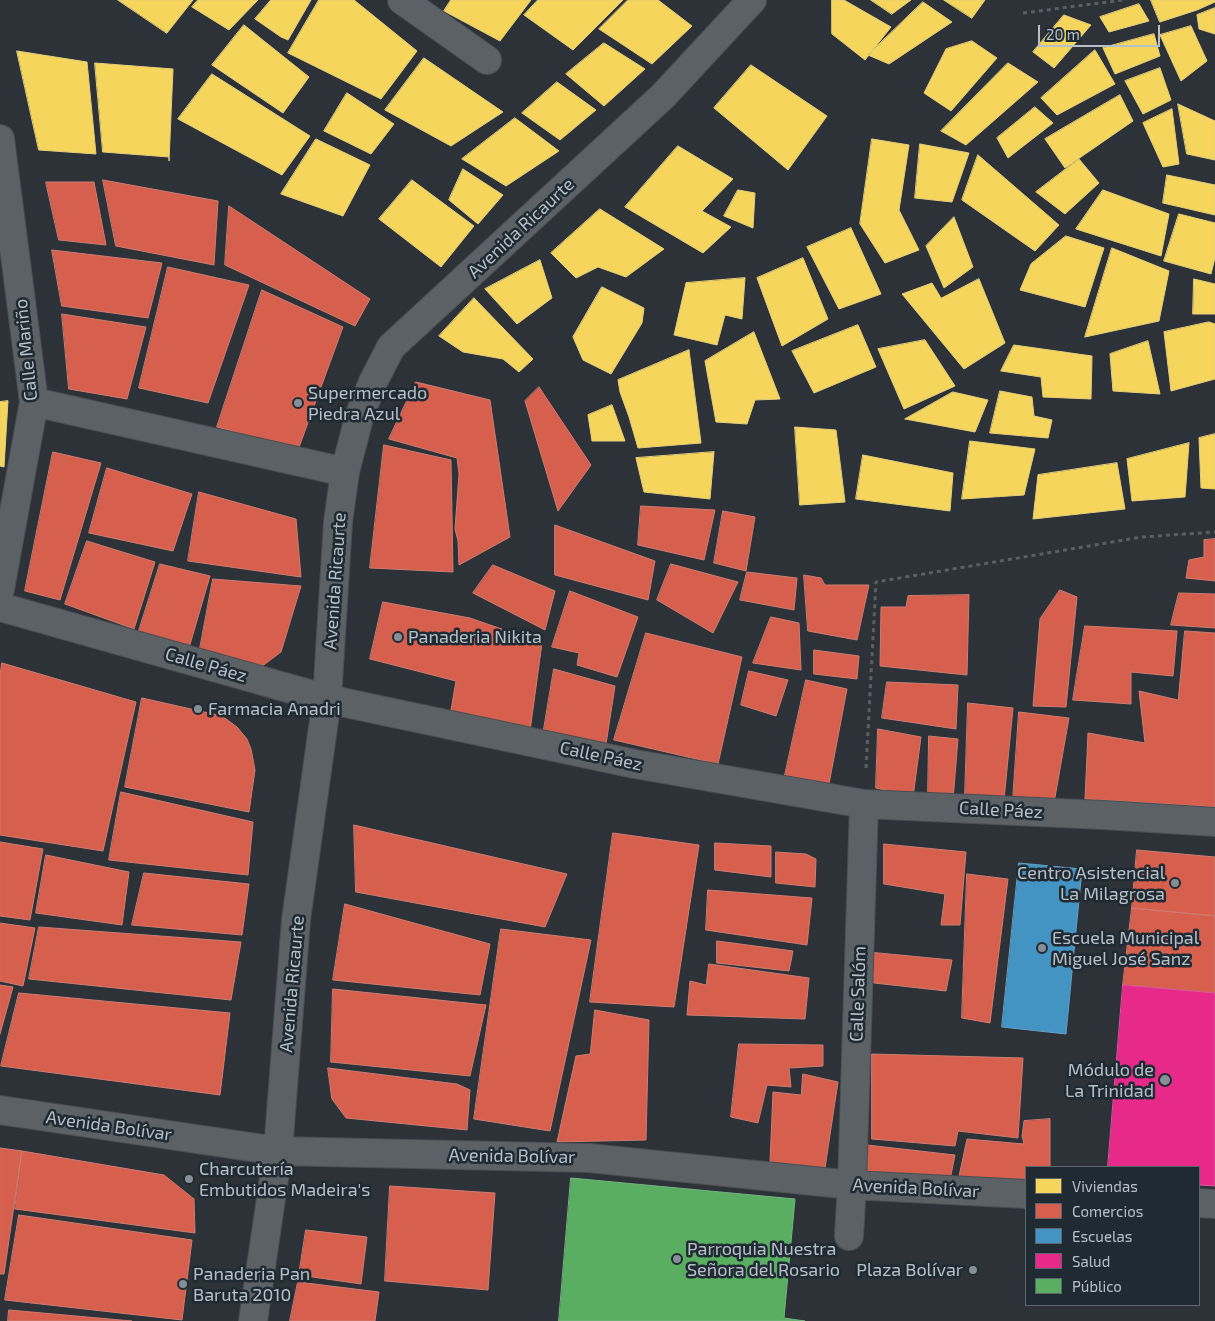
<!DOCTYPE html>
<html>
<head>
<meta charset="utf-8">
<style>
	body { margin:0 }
	#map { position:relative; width:1215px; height:1321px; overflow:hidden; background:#2c3238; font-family:"Exo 2",sans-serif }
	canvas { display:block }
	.legend { position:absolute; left:1025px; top:1166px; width:175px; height:140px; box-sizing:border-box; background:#202a32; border:1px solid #5c666e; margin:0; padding:6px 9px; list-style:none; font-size:15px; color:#b7c0c8 }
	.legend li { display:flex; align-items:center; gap:10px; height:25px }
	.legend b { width:25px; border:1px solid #5c666e }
	.scale { position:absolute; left:1038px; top:25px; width:122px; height:22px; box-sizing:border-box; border:2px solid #b7c0c8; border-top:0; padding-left:6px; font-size:15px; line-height:18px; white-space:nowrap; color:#b7c0c8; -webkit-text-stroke:4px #202a32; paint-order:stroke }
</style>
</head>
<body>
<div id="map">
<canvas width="1215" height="1321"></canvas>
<ul class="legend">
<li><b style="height:14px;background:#f6d55c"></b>Viviendas</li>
<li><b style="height:14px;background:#d6604d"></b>Comercios</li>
<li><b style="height:14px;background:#4393c3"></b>Escuelas</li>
<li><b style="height:14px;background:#e7298a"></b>Salud</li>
<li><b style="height:14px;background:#5aae61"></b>Público</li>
</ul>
<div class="scale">20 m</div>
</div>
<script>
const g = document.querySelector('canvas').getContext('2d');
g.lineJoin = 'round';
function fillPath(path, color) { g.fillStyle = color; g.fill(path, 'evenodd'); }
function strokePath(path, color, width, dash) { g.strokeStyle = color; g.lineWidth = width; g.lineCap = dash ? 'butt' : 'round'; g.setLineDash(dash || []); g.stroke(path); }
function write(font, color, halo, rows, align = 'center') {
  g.font = font + ' "Exo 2",sans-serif'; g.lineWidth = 5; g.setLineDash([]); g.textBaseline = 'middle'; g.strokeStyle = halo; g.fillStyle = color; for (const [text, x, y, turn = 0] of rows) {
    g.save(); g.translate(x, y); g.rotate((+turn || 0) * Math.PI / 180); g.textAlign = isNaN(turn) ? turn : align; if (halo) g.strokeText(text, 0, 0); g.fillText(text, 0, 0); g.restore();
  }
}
const homes = new Path2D(`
	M118,0H193L167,33Z
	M198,0H258L229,30L192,7Z
	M271,0H311L288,40L281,37L255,19Z
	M319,0H354L417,51L381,99L288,53Z
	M451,0H531L500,41L444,11Z
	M538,0H623L573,50L524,15Z
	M628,0H658L692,26L652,64L599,29Z
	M832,0H844L891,27L865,60L832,34Z
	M871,0H911L892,14Z
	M944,0H985L972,18Z
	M1151,0H1215V2L1197,10L1160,22Z
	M923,2L952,22L889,64L868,55Z
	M1139,4L1149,21L1109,32L1100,17Z
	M1215,8V34L1199,29L1197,15Z
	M1064,15L1091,25L1054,68L1033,52Z
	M244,25L309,77L283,113L212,65Z
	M1191,26L1207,61L1181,81L1160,35Z
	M1154,34L1160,56L1115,74L1103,48Z
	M972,41L997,58L951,111L924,93L946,49Z
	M604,43L645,69L604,106L566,74Z
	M1095,50L1115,84L1057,115L1041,98Z
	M17,51L87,62L96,154L39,150Z
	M424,58L503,112L451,146L385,110Z
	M95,63L173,69L169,161V157L103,152Z
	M1008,63L1038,82L966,145L941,131Z
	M751,65L827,116L788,170L714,108Z
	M1160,68L1171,100L1143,114L1125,81Z
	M212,74L310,136L282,175L178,119Z
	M557,82L596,110L560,140L522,113Z
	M347,93L394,124L371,154L324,131Z
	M1120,95L1133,121L1065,168L1045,139Z
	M1178,104L1215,121V160L1187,154Z
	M1035,107L1053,123L1008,158L997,138Z
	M1172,109L1179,164L1163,167L1143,123Z
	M515,118L559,151L506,186L462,159Z
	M316,139L370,165L343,216L281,194Z
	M872,139L909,145L899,210L919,250L885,263L860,224Z
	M920,144L969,153L952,202L915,198Z
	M678,146L733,179L702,211L731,227L703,253L625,207Z
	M978,155L1059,225L1035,251L962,200Z
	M1079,159L1099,183L1065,214L1036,192Z
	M463,169L503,195L478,224L449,200Z
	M1167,175L1215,185V215L1163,203Z
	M412,180L474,226L441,267L379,219Z
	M738,190L755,193L753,228L724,216Z
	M1103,190L1169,214L1161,256L1076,229Z
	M600,209L664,249L626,277L598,267L576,278L551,253Z
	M1179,214L1215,223V258L1211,274L1164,261Z
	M954,217L973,267L944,288L926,246Z
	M851,228L881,294L839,309L807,247Z
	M1066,236L1104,248L1085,307L1020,290L1031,264Z
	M1112,248L1169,271L1159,321L1085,337Z
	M803,258L828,319L782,346L757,278Z
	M540,260L552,298L517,324L485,289Z
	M745,278L742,319L725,315L717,345L674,335L686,283Z
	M979,279L1005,343L964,369L902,294L932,283L941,298Z
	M1194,279L1215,284V314H1193Z
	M602,287L644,308L642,323L611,374L583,360L573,337Z
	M474,298L533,359L519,372L503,359L463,352L439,336Z
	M1209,322L1215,324V379L1171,391L1164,332Z
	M858,325L876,367L814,393L792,351Z
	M754,332L780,399L755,400L747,424L716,422L705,361Z
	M925,340L955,386L904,409L878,349Z
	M1148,341L1160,394L1113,391L1110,354Z
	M1014,345L1092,356L1091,399L1043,397L1041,377L1001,371Z
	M689,350L701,443L638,448L629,417L620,392L618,380Z
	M1000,391L1032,397L1034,416L1052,420L1048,438L990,433Z
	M953,392L988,400L975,432L905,419Z
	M8,401L4,467L0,466V402Z
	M612,405L625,441H592L588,415Z
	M795,427L836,430L845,502L800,505Z
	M1215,434V489L1201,488L1199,438Z
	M970,441L1035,449L1024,495L962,499Z
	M1189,443L1185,497L1132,501L1127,459Z
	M714,452L710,499L644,492L636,458Z
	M863,455L953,473L950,511L856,499Z
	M1117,463L1125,509L1033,519L1038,475Z`);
const shops = new Path2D(`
	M103,180L218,201L214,265L116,246Z
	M46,182H94L106,245L59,240Z
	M229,206L370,299L355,326L225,265Z
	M52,250L162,263L148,318L62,306Z
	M168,267L249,285L208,403L139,388Z
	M262,290L343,327L298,450L217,427Z
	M62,314L146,327L127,399L69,389Z
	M416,382L490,400L510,537L459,565L458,541L455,529L459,474L457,458L389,439Z
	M539,387L591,465L558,511L525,401Z
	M384,445L451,460L453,572L370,568Z
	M53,452L101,463L60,600L25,591Z
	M107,468L192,494L173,551L89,533Z
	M199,492L296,519L301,577L188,561Z
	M641,506L715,510L704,560L638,545Z
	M723,511L755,517L746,571L714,563Z
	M555,525L655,561L648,600L555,575Z
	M1215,539V581L1186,578L1189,560L1204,557V540Z
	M87,541L155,562L134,629L65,604Z
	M160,564L210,576L189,648L138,634Z
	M671,564L738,582L713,633L657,600Z
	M493,565L555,591L545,630L473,593Z
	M747,572L797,578L794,610L740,600Z
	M804,575L821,578L825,585H869L857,640L808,631Z
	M213,579L301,586L281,652L261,667L199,654Z
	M1060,590L1077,597L1066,707L1033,706L1040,619Z
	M570,591L638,617L617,677L577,665L579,653L552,647Z
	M1179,593L1215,594V628L1171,625Z
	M969,595L967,675L880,666L881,607H906L908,596Z
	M383,602L470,618L542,643L530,731L450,716L456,681L370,659Z
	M771,617L799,623L801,670L753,663Z
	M1085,626L1177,631L1173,676L1131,672V704L1073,700Z
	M1185,631L1215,633V807L1085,799L1088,733L1145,743L1139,691L1178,700Z
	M646,633L742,657L718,764L614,740Z
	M814,650L859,656L857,679L814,674Z
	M2,663L136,702L103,851L0,835V676Z
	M554,669L615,686L606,744L543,735Z
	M749,671L788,680L776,716L741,705Z
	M806,680L847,689L829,784L785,775Z
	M887,682L958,685L956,729L882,718Z
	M142,698L222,716L237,727L247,739L251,749L255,770L249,812L125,787Z
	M968,703L1013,708L1004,800L965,795Z
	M1019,712L1069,718L1054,803L1013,800Z
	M878,729L921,737L913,797L876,788Z
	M929,736L958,739L953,800L928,797Z
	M121,792L253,822L248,875L109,860Z
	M354,825L567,874L545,927L356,892Z
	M613,833L699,845L674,1007L590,1002Z
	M0,842L43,849L30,920L0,916Z
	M715,843L771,846V877L715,870Z
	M884,844L966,852L960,925H941L945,894L884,884Z
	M1137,850L1215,857V916L1132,908Z
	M776,852L806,854L816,859L815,887L776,883Z
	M46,855L129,872L122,925L36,913Z
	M144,873L249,884L242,935L132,925Z
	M967,874L1008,879L990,1023L962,1018Z
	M708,890L812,898L807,945L706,930Z
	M345,904L490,944L480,995L333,980Z
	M1132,908L1215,916V993L1123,985Z
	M0,923L35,928L23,986L0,981Z
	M39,927L241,942L231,1000L29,979Z
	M501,929L591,940L550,1131L474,1119Z
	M717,941L793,951L789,971L717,963Z
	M868,952L952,960L946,991L874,983Z
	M709,964L809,978L805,1019L687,1015L690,981L706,985Z
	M0,985L13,987L0,1034Z
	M333,989L486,1005L470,1076L331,1062Z
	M19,993L230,1013L220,1095L1,1066Z
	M595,1010L649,1020L646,1140L557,1142L576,1056L590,1054Z
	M739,1044L823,1045V1066L789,1068L791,1087L767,1085L758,1123L731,1117Z
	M872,1054L1023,1058L1018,1138L958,1131L955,1146L872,1139Z
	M328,1068L457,1084L470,1090L467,1130L346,1118L332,1099Z
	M803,1074L838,1082L825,1168L770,1162L773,1092L801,1095Z
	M1050,1119V1167H1026V1184L958,1181L967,1139L1024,1144L1022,1136L1024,1121Z
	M867,1145L955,1155L950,1180L864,1178Z
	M0,1148L22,1151L4,1274H0Z
	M22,1151L164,1175L194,1199L195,1233L15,1209Z
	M390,1186L495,1193L488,1290L385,1281Z
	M19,1215L192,1240L182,1320L5,1300Z
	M306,1230L367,1237L361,1284L299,1275Z
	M298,1282L379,1292L375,1321H290Z
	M9,1310L132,1321H8Z`);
const schools = new Path2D(`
	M1019,863L1082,869L1066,1034L1002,1027Z`);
const health = new Path2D(`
	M1123,985L1215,993V1186L1199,1185V1167H1108Z`);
const public = new Path2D(`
	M571,1178L795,1199L784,1318L805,1321H559Z`);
const path = new Path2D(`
	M1023,13L1123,0
	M866,768L876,582L1142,537L1215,532`);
const minor = new Path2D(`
	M402,0L487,60
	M0,139L34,402L0,589
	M34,402L345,472
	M0,607L327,699L635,764L864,804L1103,815L1215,822
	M0,1110L278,1151L589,1158L852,1185L1026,1194
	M1199,1203L1215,1204
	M849,1236L852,1185L864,804
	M253,1321L278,1151L296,920L327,699L338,522L345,472L360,414L373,382L391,347L663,96L752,0`);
const markers = [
	[298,403,5,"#868e96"],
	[398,637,5,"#868e96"],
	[198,709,5,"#868e96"],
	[1175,883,5,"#868e96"],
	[1042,948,5,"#868e96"],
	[1165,1080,6,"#868e96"],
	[189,1179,5,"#868e96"],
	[677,1259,5,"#868e96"],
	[973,1270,5,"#868e96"],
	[183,1284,5,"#868e96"]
];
const streetNames = [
	["Avenida Ricaurte",521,228,-43],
	["Calle Mariño",26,350,-96],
	["Avenida Ricaurte",335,581,-86],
	["Calle Páez",206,665,16],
	["Calle Páez",601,756,12],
	["Calle Páez",1001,810,3],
	["Avenida Ricaurte",292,984,-85],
	["Calle Salóm",858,994,-88],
	["Avenida Bolívar",109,1126,8],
	["Avenida Bolívar",512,1156,1],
	["Avenida Bolívar",916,1188,3]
];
const poiNames = [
	["Supermercado",308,393],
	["Piedra Azul",308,414],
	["Panaderia Nikita",408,637],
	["Farmacia Anadri",208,709],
	["Centro Asistencial",1165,873,"right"],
	["La Milagrosa",1165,894,"right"],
	["Escuela Municipal",1052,938],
	["Miguel José Sanz",1052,959],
	["Módulo de",1154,1070,"right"],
	["La Trinidad",1154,1091,"right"],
	["Charcutería",199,1169],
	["Embutidos Madeira's",199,1190],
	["Parroquia Nuestra",687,1249],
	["Señora del Rosario",687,1270],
	["Plaza Bolívar",963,1270,"right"],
	["Panaderia Pan",193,1274],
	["Baruta 2010",193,1295]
];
fillPath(homes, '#f6d55c');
strokePath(homes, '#e3cf7c', 1);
fillPath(shops, '#d6604d');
strokePath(shops, '#cd7d72', 1);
fillPath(schools, '#4393c3');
strokePath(schools, '#66a0c4', 1);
fillPath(health, '#e7298a');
strokePath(health, '#d9569d', 1);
fillPath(public, '#5aae61');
strokePath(public, '#76b380', 1);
strokePath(minor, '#4a4e53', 30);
strokePath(path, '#5a5f63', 3, [4, 4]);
strokePath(minor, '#5c6166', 28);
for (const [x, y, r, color] of markers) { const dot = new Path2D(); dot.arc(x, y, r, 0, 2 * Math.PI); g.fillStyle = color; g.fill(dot); strokePath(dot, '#202a32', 2); }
write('18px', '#b7c0c8', '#202a32', streetNames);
write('18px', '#b7c0c8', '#202a32', poiNames, 'left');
</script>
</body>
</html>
